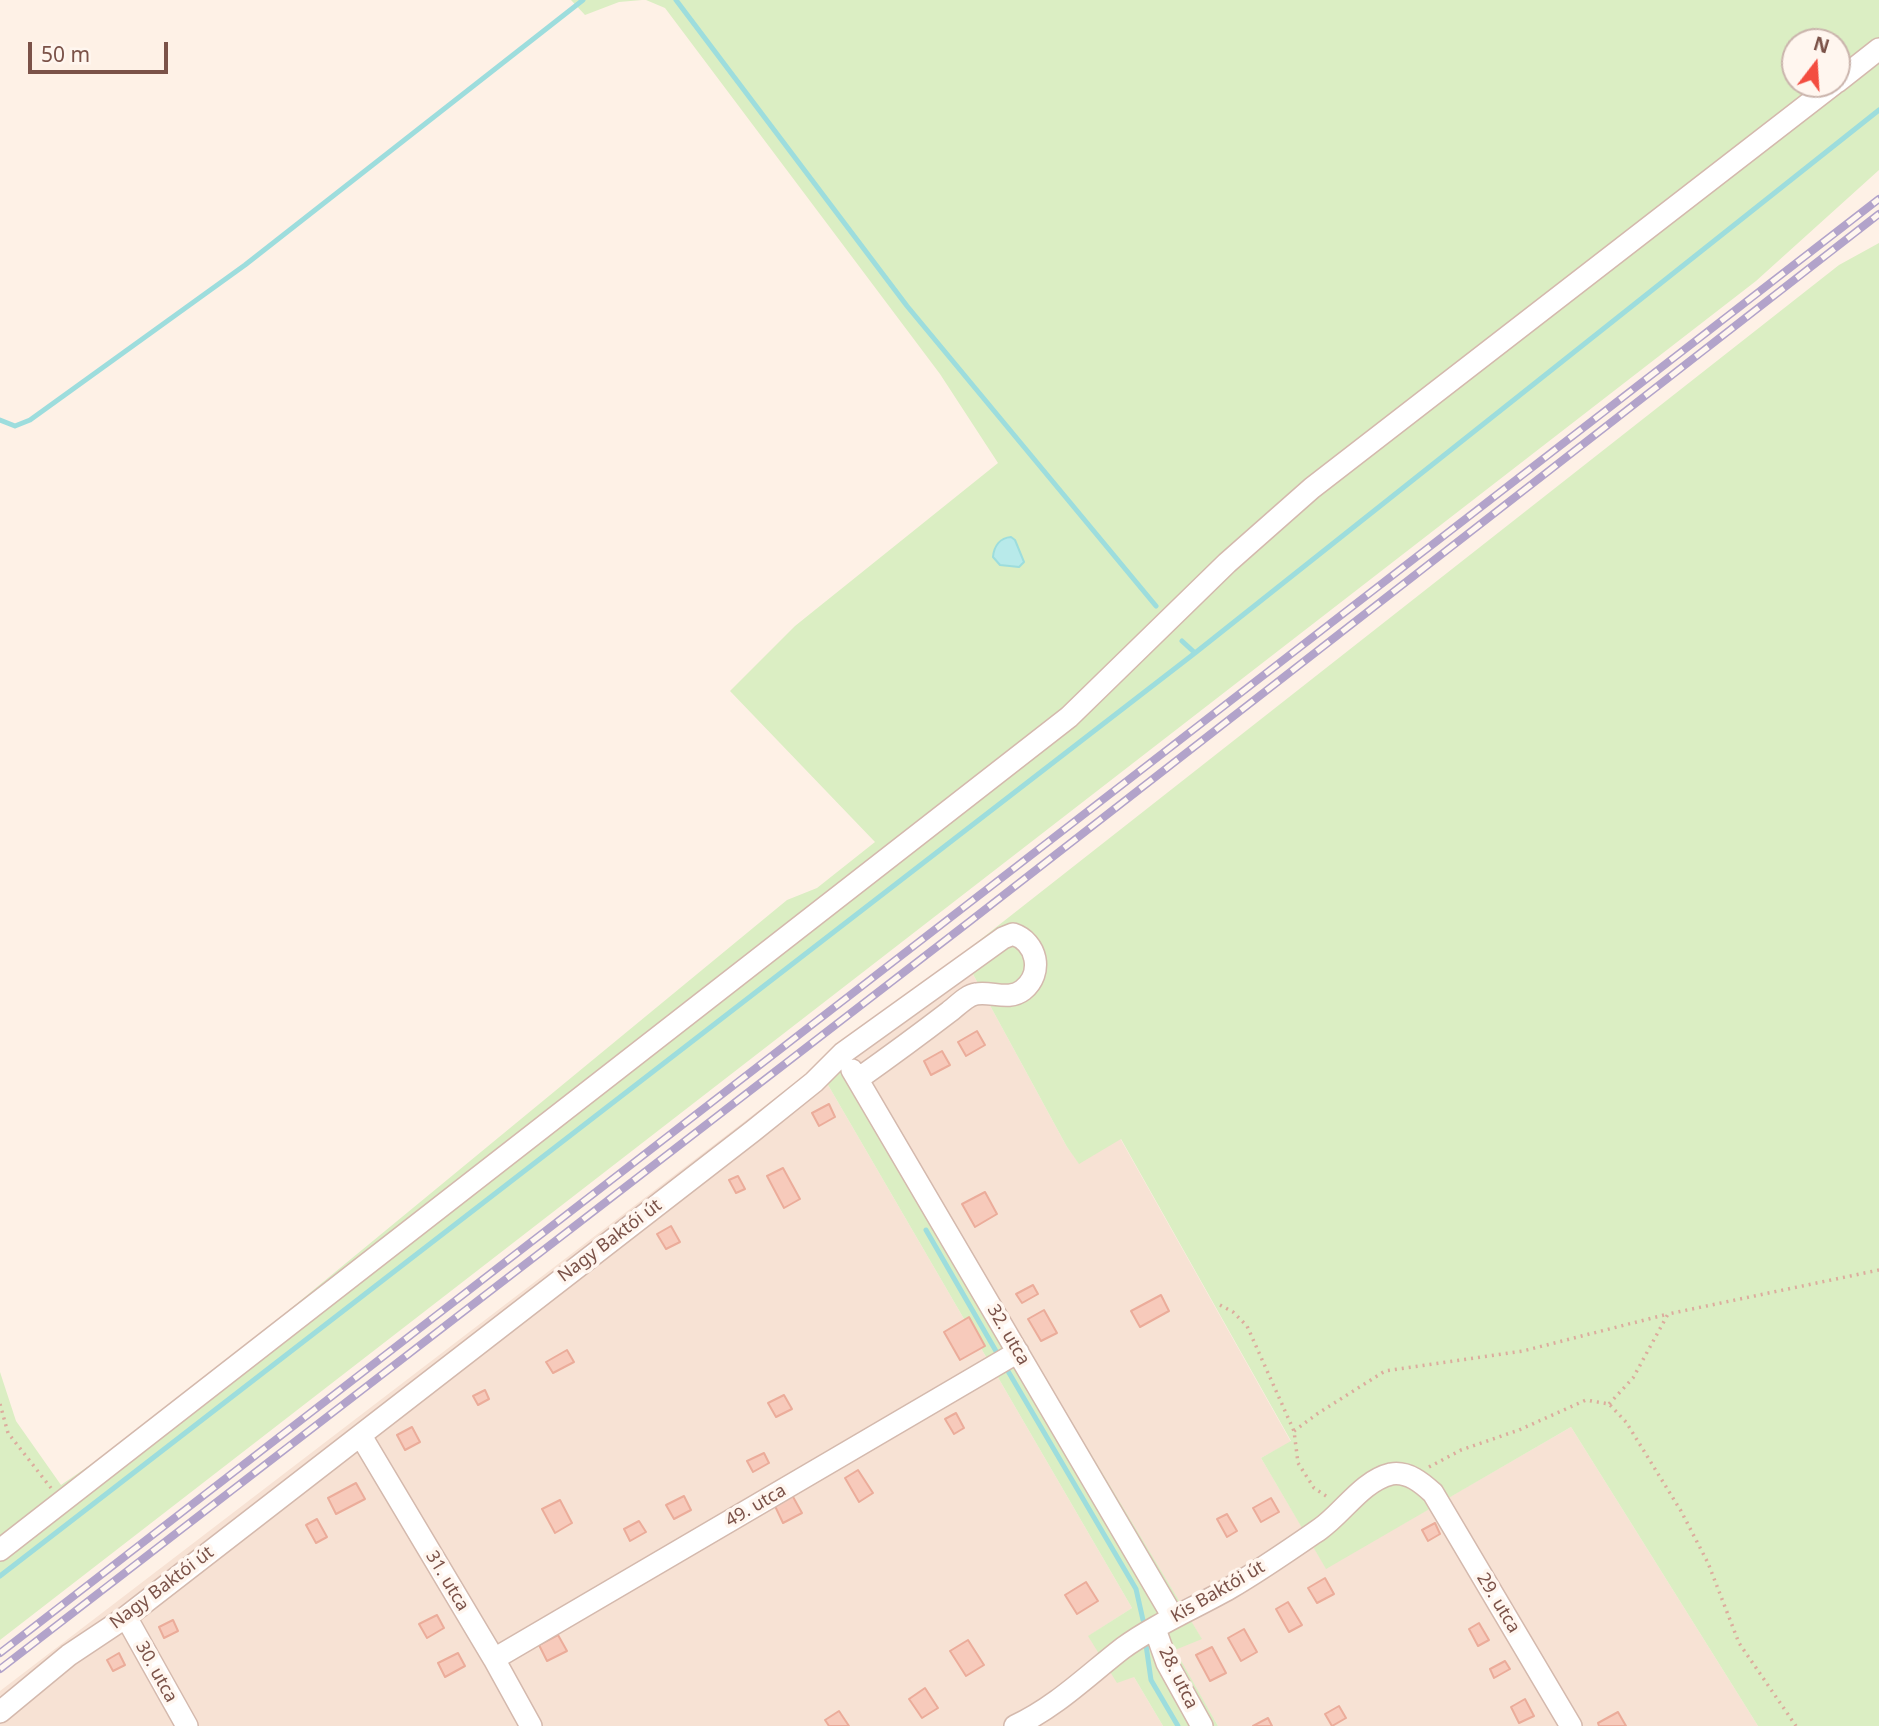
<!DOCTYPE html>
<html>
<head>
<meta charset="utf-8">
<style>
	body { margin:0 }
	#map { position:relative; width:1879px; height:1726px; overflow:hidden; background:#fef1e6; font-family:"Noto Sans",sans-serif }
	canvas { display:block }
	.north { position:absolute; left:1781px; top:28px; width:70px; height:70px; box-sizing:border-box; background:#fff6ef; border:2px solid #cab4ac; border-radius:50%; rotate:17deg; font-size:19px; font-weight:700; line-height:28px; text-align:center; color:#7b5248 }
	.north::after { content:''; display:block; margin:auto; width:24px; height:32px; background:#f34d40; clip-path:polygon(50% 0,100% 100%,50% 72%,0 100%) }
	.scale { position:absolute; left:28px; top:42px; width:140px; height:32px; box-sizing:border-box; border:4px solid #7b5248; border-top:0; padding-left:9px; font-size:21px; line-height:24px; white-space:nowrap; color:#7b5248; -webkit-text-stroke:5px #fff6ef; paint-order:stroke }
</style>
</head>
<body>
<div id="map">
<canvas width="1879" height="1726"></canvas>
<div class="north">N</div>
<div class="scale">50 m</div>
</div>
<script>
const g = document.querySelector('canvas').getContext('2d');
g.lineJoin = 'round';
function fillPath(path, color) { g.fillStyle = color; g.fill(path, 'evenodd'); }
function strokePath(path, color, width, dash) { g.strokeStyle = color; g.lineWidth = width; g.lineCap = dash ? 'butt' : 'round'; g.setLineDash(dash || []); g.stroke(path); }
function write(font, color, halo, rows, align = 'center') {
  g.font = font + ' "Noto Sans",sans-serif'; g.lineWidth = 7; g.setLineDash([]); g.textBaseline = 'middle'; g.strokeStyle = halo; g.fillStyle = color; for (const [text, x, y, turn = 0] of rows) {
    g.save(); g.translate(x, y); g.rotate((+turn || 0) * Math.PI / 180); g.textAlign = isNaN(turn) ? turn : align; if (halo) g.strokeText(text, 0, 0); g.fillText(text, 0, 0); g.restore();
  }
}
const residential = new Path2D(`
	M962,954L1067,1147L1079,1163L1120,1138L1291,1442L1261,1458L1326,1568L1571,1427L1758,1726H1218L1174,1650L1201,1638L845,1044Z
	M817,1066L1132,1608L1089,1636L1134,1677L1163,1726H0V1691Z`);
const green = new Path2D(`
	M571,0H642L619,2L585,15Z
	M646,0H1879V170L1756,281L0,1640V1372L16,1421L61,1485L153,1422L787,900L817,888L875,842L730,691L795,626L998,463L940,374L665,8ZM1795,42H1837V84H1795Z
	M1879,243V1726H1758L1571,1427L1326,1569L1261,1458L1291,1441L1121,1139L1079,1164L1067,1147L962,954L1839,265Z
	M845,1044L1202,1639L1175,1650L1218,1726H1163L1134,1677L1117,1683L1088,1636L1132,1608L817,1066Z`);
const water = new Path2D(`
	M1011,537L1015,540L1024,562L1019,567L1000,565L993,557C994,546 1000,538 1011,537Z`);
const stream = new Path2D(`
	M676,0L907,306L1156,606
	M0,420L15,426L30,420L245,265L583,0
	M1182,641L1195,653
	M926,1230L1000,1358
	M1005,1366L1136,1589L1143,1620
	M0,1576L1195,653L1879,110
	M1146,1645L1151,1680L1178,1726`);
const building = new Path2D(`
	M977,1031L985,1045L966,1056L958,1042Z
	M942,1051L950,1065L931,1075L924,1061Z
	M829,1104L835,1117L819,1126L812,1113Z
	M783,1168L800,1199L784,1208L767,1176Z
	M738,1176L745,1189L736,1193L729,1180Z
	M985,1192L997,1214L975,1227L962,1204Z
	M671,1226L680,1242L666,1249L657,1234Z
	M1033,1285L1038,1294L1022,1303L1016,1294Z
	M1161,1295L1169,1311L1140,1327L1131,1311Z
	M1044,1310L1057,1333L1041,1341L1028,1319Z
	M969,1317L985,1346L960,1360L944,1332Z
	M567,1350L574,1362L553,1373L546,1362Z
	M485,1390L489,1399L478,1405L473,1396Z
	M784,1395L792,1409L776,1417L768,1403Z
	M956,1413L964,1428L954,1434L945,1419Z
	M412,1427L420,1442L405,1450L397,1435Z
	M764,1453L769,1463L753,1472L747,1461Z
	M858,1470L873,1493L859,1502L845,1478Z
	M356,1483L365,1499L336,1514L328,1498Z
	M792,1495L802,1513L783,1523L774,1504Z
	M684,1496L691,1510L674,1519L666,1505Z
	M1271,1498L1279,1512L1261,1522L1253,1508Z
	M560,1500L572,1523L555,1533L542,1509Z
	M1227,1514L1237,1531L1227,1537L1217,1519Z
	M317,1519L327,1537L316,1543L306,1525Z
	M639,1521L646,1532L630,1541L624,1529Z
	M1435,1523L1440,1534L1428,1541L1422,1530Z
	M1325,1578L1334,1594L1317,1603L1308,1588Z
	M1086,1582L1098,1601L1077,1614L1065,1595Z
	M1288,1602L1302,1625L1289,1632L1276,1609Z
	M437,1615L444,1628L427,1638L419,1624Z
	M173,1620L178,1631L164,1638L159,1627Z
	M1479,1623L1489,1640L1478,1646L1469,1629Z
	M1244,1629L1257,1652L1241,1661L1228,1638Z
	M558,1635L567,1651L547,1661L539,1645Z
	M968,1640L984,1665L966,1676L950,1651Z
	M1212,1647L1226,1673L1210,1681L1196,1655Z
	M119,1653L125,1665L113,1671L107,1660Z
	M458,1653L465,1666L445,1677L438,1663Z
	M1505,1661L1510,1669L1494,1678L1490,1669Z
	M925,1688L938,1708L922,1718L909,1699Z
	M1525,1699L1534,1716L1519,1723L1511,1707Z
	M1339,1706L1346,1718L1332,1726L1325,1714Z
	M839,1711L849,1726H829L825,1720Z
	M1618,1712L1626,1726H1599L1598,1723Z
	M1268,1718L1272,1726H1253Z`);
const path = new Path2D(`
	M1220,1305L1233,1312L1247,1326L1294,1431L1298,1463L1314,1488L1329,1498
	M0,1404L8,1433L51,1488
	M1609,1404L1633,1378L1668,1314L1879,1270
	M1294,1431L1317,1414L1385,1371L1523,1351L1668,1314
	M1429,1467L1461,1450L1519,1430L1586,1400L1609,1404L1626,1422L1681,1511L1708,1563L1739,1643L1796,1726`);
const minor = new Path2D(`
	M1837,82L1879,49
	M852,1070L1173,1617
	M361,1436L494,1659L531,1726
	M0,1550L1069,717L1227,563L1312,488L1834,84
	M126,1617L187,1726
	M1155,1629L1167,1663L1202,1726
	M494,1659L1018,1352
	M0,1712L69,1655L126,1617L753,1131L814,1082L843,1053L1003,938L1013,934C1037,942 1044,973 1023,990C1009,1001 991,991 976,994C967,995 956,1007 949,1012C919,1035 889,1057 858,1079
	M1015,1726C1056,1707 1088,1675 1123,1648C1156,1624 1195,1608 1230,1588C1261,1570 1291,1549 1320,1529C1343,1513 1362,1481 1391,1474C1408,1471 1422,1483 1433,1493L1571,1726`);
const rail = new Path2D(`
	M0,1653L1879,199
	M0,1669L969,922L1879,214`);
const streetNames = [
	["Nagy Baktói út",610,1241,-37],
	["32. utca",1008,1335,60],
	["49. utca",756,1506,-30],
	["31. utca",447,1581,59],
	["Nagy Baktói út",162,1588,-37],
	["Kis Baktói út",1218,1592,-30],
	["29. utca",1498,1603,59],
	["30. utca",156,1672,61],
	["28. utca",1178,1678,64]
];
fillPath(residential, '#f7e2d4');
fillPath(green, '#dbeec3');
fillPath(water, '#b8eaea');
strokePath(water, '#9ddddd', 2);
strokePath(stream, '#9ddddd', 5);
fillPath(building, '#f7cabb');
strokePath(building, '#ebac9a', 2);
strokePath(minor, '#d4b9ad', 24);
strokePath(path, '#dcac9d', 3.5, [2, 5]);
strokePath(minor, '#fff', 21);
strokePath(rail, '#b2a3ca', 8);
strokePath(rail, '#fff6ef', 5, [16]);
write('18px', '#7b5248', '#fff6ef', streetNames);
</script>
</body>
</html>
